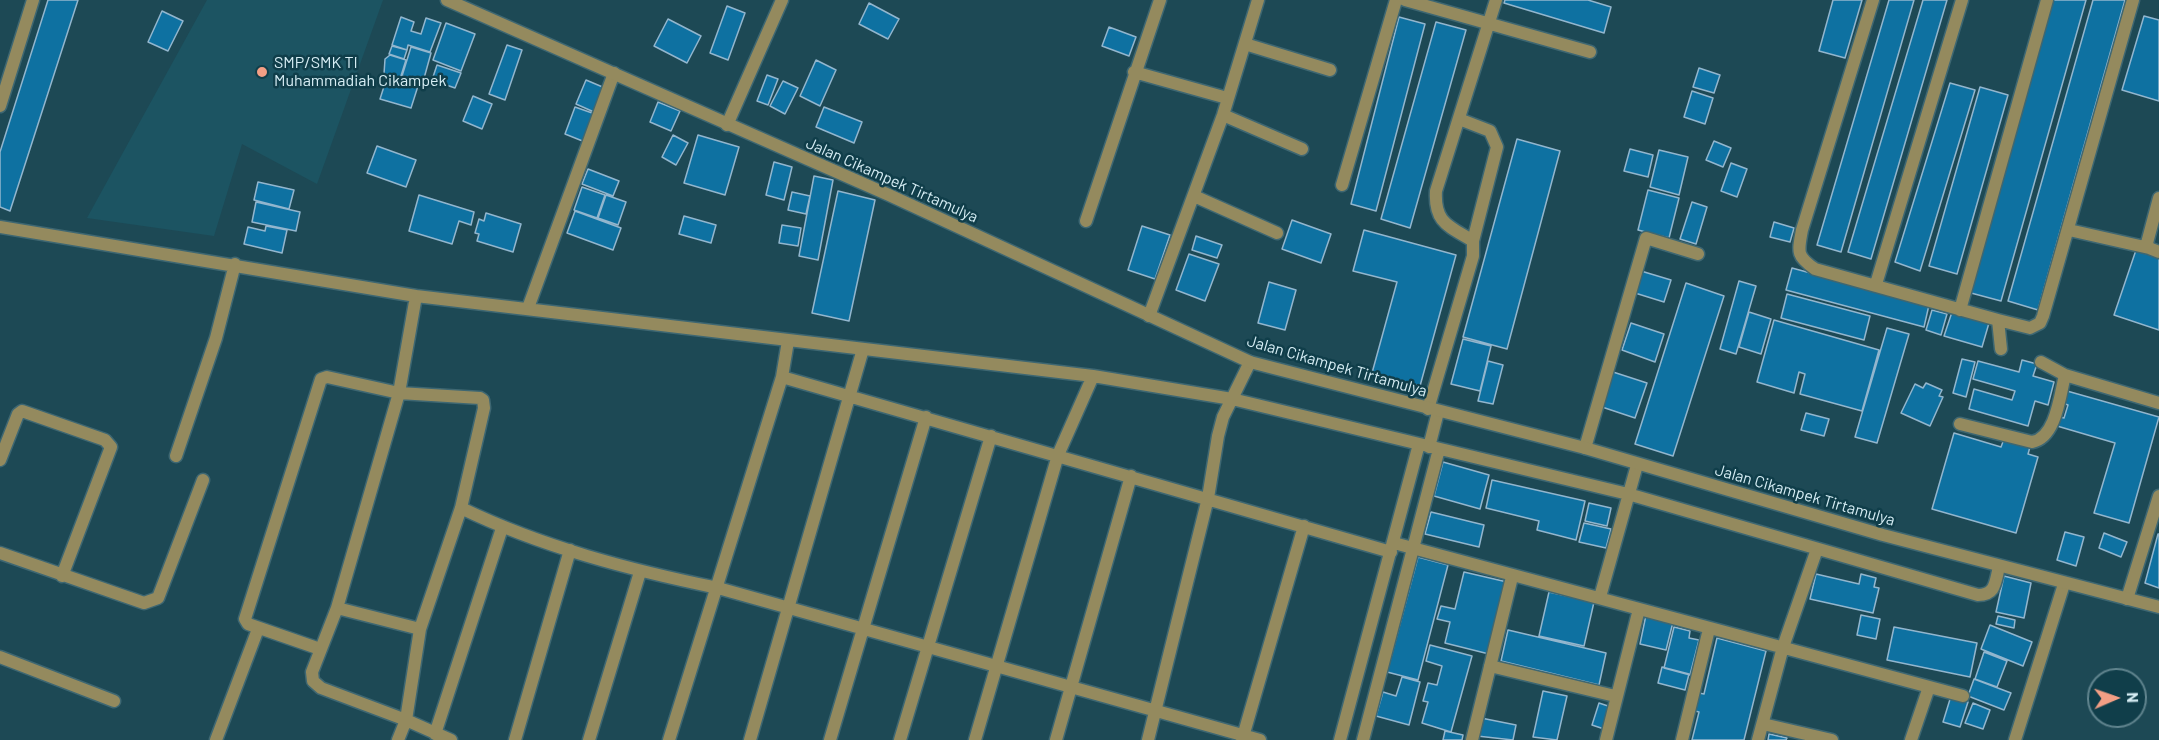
<!DOCTYPE html>
<html>
<head>
<meta charset="utf-8">
<style>
	body { margin:0 }
	#map { position:relative; width:2159px; height:740px; overflow:hidden; background:#1d4955; font-family:Barlow,sans-serif }
	canvas { display:block }
	.north { position:absolute; left:2087px; top:668px; width:60px; height:60px; box-sizing:border-box; background:#103e4a; border:2px solid #60848e; border-radius:50%; rotate:88deg; font-size:16px; font-weight:700; line-height:24px; text-align:center; color:#d7eef5 }
	.north::after { content:''; display:block; margin:auto; width:21px; height:27px; background:#f39f85; clip-path:polygon(50% 0,100% 100%,50% 72%,0 100%) }
</style>
</head>
<body>
<div id="map">
<canvas width="2159" height="740"></canvas>
<div class="north">N</div>
</div>
<script>
const g = document.querySelector('canvas').getContext('2d');
g.lineJoin = 'round';
function fillPath(path, color) { g.fillStyle = color; g.fill(path, 'evenodd'); }
function strokePath(path, color, width, dash) { g.strokeStyle = color; g.lineWidth = width; g.lineCap = dash ? 'butt' : 'round'; g.setLineDash(dash || []); g.stroke(path); }
function write(font, color, halo, rows, align = 'center') {
  g.font = font + ' Barlow,sans-serif'; g.lineWidth = 5; g.setLineDash([]); g.textBaseline = 'middle'; g.strokeStyle = halo; g.fillStyle = color; for (const [text, x, y, turn = 0] of rows) {
    g.save(); g.translate(x, y); g.rotate((+turn || 0) * Math.PI / 180); g.textAlign = isNaN(turn) ? turn : align; if (halo) g.strokeText(text, 0, 0); g.fillText(text, 0, 0); g.restore();
  }
}
const built = new Path2D(`
	M207,0H383L317,184L242,144L214,236L87,218Z`);
const building = new Path2D(`
	M48,0H78L10,211L0,207V152Z
	M1505,0H1588L1611,7L1604,33L1504,3Z
	M1833,0H1862L1845,58L1819,51Z
	M1889,0H1914L1841,252L1817,245Z
	M1923,0H1947L1871,259L1848,252Z
	M2053,0H2086L2001,301L1971,293Z
	M2093,0H2125L2038,310L2008,301Z
	M869,3L899,19L888,39L859,24Z
	M727,6L745,13L728,60L710,53Z
	M162,11L183,21L168,51L148,42Z
	M2144,16L2159,20V101L2122,90Z
	M401,17L414,22L411,31L421,34L426,18L441,23L430,52L408,45L407,50L392,45Z
	M1399,17L1425,24L1376,211L1351,204Z
	M668,19L701,36L687,63L654,46Z
	M1436,22L1466,30L1410,228L1381,219Z
	M446,23L475,34L461,71L433,60Z
	M1109,27L1136,37L1129,56L1102,46Z
	M507,45L522,50L505,100L489,94Z
	M392,46L407,50L404,59L389,54Z
	M411,47L431,53L423,82L402,76Z
	M390,55L406,60L400,79L384,74L385,59Z
	M816,60L836,70L820,106L800,96Z
	M437,65L461,73L455,88L432,80Z
	M1699,68L1720,75L1714,93L1693,87Z
	M767,75L778,79L768,105L757,101Z
	M387,77L418,86L411,108L380,99Z
	M586,80L605,88L594,112L576,104Z
	M783,81L798,88L785,114L770,106Z
	M1950,83L1975,90L1920,271L1895,262Z
	M1980,87L2008,95L1957,274L1929,266Z
	M1692,91L1713,98L1705,124L1684,117Z
	M473,96L492,104L482,129L463,121Z
	M658,102L680,111L671,131L650,122Z
	M575,107L595,114L585,142L565,134Z
	M824,107L862,122L854,143L816,127Z
	M673,135L688,143L676,165L662,157Z
	M698,135L739,147L725,195L684,183Z
	M1517,139L1560,151L1507,349L1463,337Z
	M1714,141L1731,148L1723,167L1706,160Z
	M377,146L416,160L406,187L367,173Z
	M1630,149L1653,155L1648,177L1624,171Z
	M1659,150L1688,157L1679,195L1650,187Z
	M774,162L792,167L784,200L766,195Z
	M1731,163L1747,169L1737,197L1721,191Z
	M588,169L619,181L613,196L582,184Z
	M814,176L833,180L818,260L799,256Z
	M258,182L294,190L289,209L254,200Z
	M582,187L605,195L597,218L574,210Z
	M1648,190L1679,198L1669,238L1638,230Z
	M838,191L875,200L849,321L812,313Z
	M792,192L810,196L806,214L788,210Z
	M419,195L474,212L471,225L459,221L452,244L409,231Z
	M606,195L626,202L618,225L598,218Z
	M256,202L300,212L296,231L252,222Z
	M1692,202L1707,207L1696,244L1680,239Z
	M575,211L621,228L613,250L567,233Z
	M486,213L521,224L513,252L477,241L479,234L475,233L479,219L484,221Z
	M684,216L716,225L711,243L679,234Z
	M1292,220L1331,234L1321,263L1282,249Z
	M1774,222L1794,228L1790,242L1770,237Z
	M782,225L801,228L798,246L779,243Z
	M266,226L287,230L282,253L244,244L248,227L265,231Z
	M1142,226L1170,235L1155,279L1128,270Z
	M1364,230L1456,255L1420,386L1372,373L1397,282L1353,271Z
	M1196,236L1222,245L1217,258L1192,250Z
	M2136,250L2159,258V330L2114,315Z
	M1189,254L1219,264L1205,301L1176,290Z
	M1792,268L1929,305L1924,327L1786,290Z
	M1641,271L1671,280L1664,302L1635,293Z
	M1739,281L1756,286L1736,354L1720,349Z
	M1269,282L1296,290L1285,330L1258,323Z
	M1686,283L1724,296L1673,456L1635,444Z
	M1787,294L1870,316L1864,340L1781,318Z
	M1932,310L1947,314L1941,335L1926,330Z
	M1749,312L1771,319L1761,354L1739,347Z
	M1952,312L1989,323L1982,347L1944,336Z
	M1774,320L1879,350L1862,411L1800,394L1805,374L1799,372L1794,393L1757,382Z
	M1631,323L1664,334L1655,362L1622,350Z
	M1887,328L1909,334L1877,443L1855,437Z
	M1463,339L1491,346L1480,391L1451,384Z
	M1962,359L1975,362L1966,397L1953,393Z
	M2022,360L2037,364L2033,376L2054,382L2048,405L2035,401L2028,426L1969,409L1974,389L2012,400L2015,391L1973,379L1978,361L2019,372Z
	M1488,361L1503,365L1493,404L1478,401Z
	M1610,371L1647,383L1635,418L1599,406Z
	M1926,383L1942,390L1939,396L1943,397L1930,426L1901,413L1915,384L1923,388Z
	M2067,391L2159,417L2129,523L2094,513L2115,443L2057,426L2060,417L2064,418L2068,405L2063,403Z
	M1806,413L1829,419L1824,436L1801,430Z
	M1954,433L2001,447L2004,439L2030,447L2028,454L2038,457L2016,533L1932,509Z
	M1443,462L1489,475L1480,509L1434,496Z
	M1492,480L1585,501L1576,540L1537,530L1539,521L1486,508Z
	M1589,503L1611,508L1607,526L1585,521Z
	M1431,512L1484,525L1479,547L1425,534Z
	M1584,523L1611,529L1606,548L1579,542Z
	M2065,532L2084,537L2076,566L2057,560Z
	M2104,533L2127,542L2121,557L2099,548Z
	M2158,534H2159V588L2145,583Z
	M1418,557L1448,565L1418,680L1387,672Z
	M1464,572L1507,582L1489,654L1445,643L1450,622L1437,619L1441,606L1455,609Z
	M1816,574L1859,584L1861,574L1876,578L1874,587L1879,588L1873,613L1810,599Z
	M2004,576L2031,583L2024,618L1996,612Z
	M1549,592L1594,602L1584,646L1539,636Z
	M1646,615L1673,622L1666,650L1640,644Z
	M1861,615L1880,619L1876,639L1857,635Z
	M1998,616L2015,620L2014,628L1996,624Z
	M1990,625L2032,642L2023,666L1981,649Z
	M1674,627L1690,631L1689,638L1699,640L1690,675L1664,668Z
	M1894,627L1977,643L1970,677L1887,660Z
	M1508,630L1606,653L1599,685L1501,661Z
	M1717,638L1766,651L1744,740H1692L1699,712L1695,711L1699,693L1704,694Z
	M1430,645L1472,656L1451,732L1422,723L1428,702L1423,701L1428,683L1437,685L1442,666L1426,661Z
	M1984,652L2007,661L1997,687L1975,679Z
	M1662,667L1689,674L1685,690L1658,683Z
	M1402,677L1420,682L1409,725L1376,716L1383,692L1396,696Z
	M1974,679L2011,693L2004,710L1968,696Z
	M1543,691L1567,696L1557,740L1533,737Z
	M1951,696L1968,702L1960,727L1943,722Z
	M1599,703L1611,707L1604,729L1592,725Z
	M1973,703L1990,710L1983,729L1965,723Z
	M1481,718L1516,725L1513,740L1477,736Z
	M1445,731L1463,735L1462,740H1443Z
	M1769,734L1787,738L1786,740H1768Z`);
const minor = new Path2D(`
	M1405,0L1590,52
	M1873,0L1802,230C1798,252 1796,256 1815,269L1998,320L2001,349
	M1245,44L1330,70
	M1134,72L1227,98
	M1223,115L1302,149
	M1459,119L1490,131L1497,147L1473,241
	M727,125L782,0
	M1342,185L1396,0
	M1194,196L1277,233
	M2159,198L2147,243L2149,248L2159,252
	M1086,221L1160,0
	M0,227L416,296L1093,376L1232,399L1628,494L1978,595C1996,595 1995,582 1999,567
	M2069,230L2149,248
	M1876,284L1962,0
	M416,296L399,393L337,608L312,672L313,681L321,688L406,720L451,740
	M528,308L614,73
	M1960,310L2047,0
	M1149,316L1223,115L1258,0
	M1998,320L2030,328L2040,323L2043,316L2133,0
	M2041,362L2065,375L2159,403
	M782,377L1391,552
	M1428,409L1473,256V241C1449,226 1434,223 1436,191L1496,0
	M1960,424L2032,442C2056,438 2060,395 2065,375
	M1429,447L1438,412
	M1585,448L1646,238L1698,254
	M176,456L216,338L235,264
	M0,460L18,414L22,411L105,440L111,447L62,576
	M461,508C542,547 630,570 718,588L1260,740
	M1394,543L1963,696
	M0,553L144,603L158,598L203,480
	M1600,597L1637,465
	M2127,599L2159,496
	M337,608L420,629
	M320,649L248,624L245,619L321,379L327,377L399,393L480,398L483,400L484,408L461,508L420,629L406,720L398,740
	M0,657L114,701
	M1490,666L1615,696
	M1763,724L1832,740
	M435,734L502,528
	M216,740L258,629
	M515,740L570,550
	M589,740L640,572
	M669,740L782,377L788,341
	M750,740L863,349
	M830,740L926,417
	M900,740L991,436
	M975,740L1058,455L1093,376
	M1056,740L1131,476
	M1148,740L1208,498L1218,436L1223,417L1250,362
	M1242,740L1304,526
	M1340,740L1419,444
	M1363,740L1439,449
	M1472,740L1512,577
	M1606,740L1639,609
	M1682,740L1709,629
	M1758,740L1783,647L1817,549
	M1911,740L1929,687
	M2015,740L2064,584`);
const tertiary = new Path2D(`
	M447,0L889,195L1250,362L1585,448L1883,535L2159,607
	M0,106L33,0`);
const markers = [
	[262,72,6,"#f39f85"]
];
const poiNames = [
	["SMP/SMK TI",274,63],
	["Muhammadiah Cikampek",274,81]
];
const streetNames = [
	["Jalan Cikampek Tirtamulya",892,180,24],
	["Jalan Cikampek Tirtamulya",1337,366,16],
	["Jalan Cikampek Tirtamulya",1805,495,16]
];
fillPath(built, '#1c5462');
fillPath(building, '#0e71a1');
strokePath(building, '#92b6ce', 1.5);
strokePath(minor, '#3e6772', 15);
strokePath(tertiary, '#3e6772', 15);
strokePath(minor, '#948a5e', 12);
strokePath(tertiary, '#948a5e', 12);
for (const [x, y, r, color] of markers) { const dot = new Path2D(); dot.arc(x, y, r, 0, 2 * Math.PI); g.fillStyle = color; g.fill(dot); strokePath(dot, '#103e4a', 2); }
write('16px', '#d7eef5', '#103e4a', poiNames, 'left');
write('16px', '#d7eef5', '#103e4a', streetNames);
</script>
</body>
</html>
